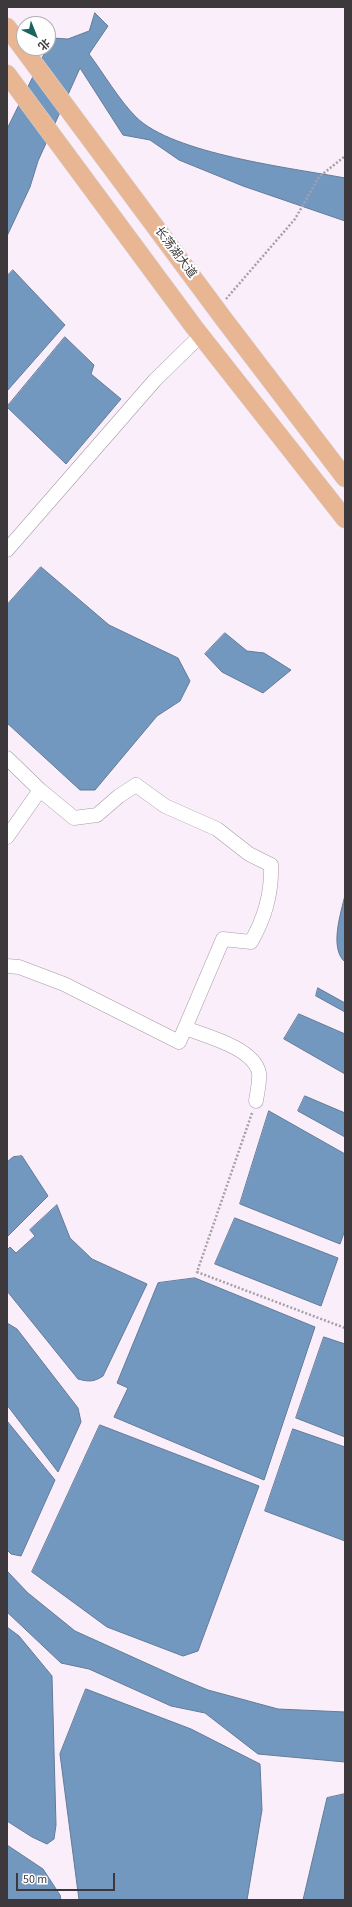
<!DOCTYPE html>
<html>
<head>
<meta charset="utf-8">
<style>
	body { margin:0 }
	#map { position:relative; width:352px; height:1907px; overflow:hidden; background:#f9eef9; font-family:"Source Sans 3","Noto Sans SC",sans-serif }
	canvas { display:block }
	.frame { position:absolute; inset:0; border:8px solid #3d383c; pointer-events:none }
	.north { position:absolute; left:16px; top:16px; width:40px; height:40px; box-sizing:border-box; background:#fff; border:1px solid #b1afb1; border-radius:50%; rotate:137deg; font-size:11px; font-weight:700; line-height:16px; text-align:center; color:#3d383c }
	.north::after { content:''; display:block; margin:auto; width:14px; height:18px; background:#186560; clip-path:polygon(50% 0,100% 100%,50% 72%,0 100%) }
	.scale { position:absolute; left:16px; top:1873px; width:99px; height:18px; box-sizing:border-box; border:2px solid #3d383c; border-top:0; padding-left:5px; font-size:12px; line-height:14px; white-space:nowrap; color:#3d383c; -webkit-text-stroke:3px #fff; paint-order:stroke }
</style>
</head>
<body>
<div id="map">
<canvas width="352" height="1907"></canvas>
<div class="frame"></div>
<div class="north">北</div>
<div class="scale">50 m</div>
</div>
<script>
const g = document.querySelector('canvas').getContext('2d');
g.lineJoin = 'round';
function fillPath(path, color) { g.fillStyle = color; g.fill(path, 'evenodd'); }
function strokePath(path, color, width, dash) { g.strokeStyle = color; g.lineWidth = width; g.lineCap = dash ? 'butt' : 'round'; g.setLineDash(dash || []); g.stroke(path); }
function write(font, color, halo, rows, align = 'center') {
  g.font = font + ' "Source Sans 3","Noto Sans SC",sans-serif'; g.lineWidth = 4; g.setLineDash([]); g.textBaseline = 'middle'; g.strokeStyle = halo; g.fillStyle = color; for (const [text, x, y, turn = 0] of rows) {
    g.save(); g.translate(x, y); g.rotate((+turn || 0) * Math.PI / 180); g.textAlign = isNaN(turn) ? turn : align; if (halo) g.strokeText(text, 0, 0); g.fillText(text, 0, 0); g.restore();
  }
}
const water = new Path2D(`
	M95,13L108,26L89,54C104,74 119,100 136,117C173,154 292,168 345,178V221L243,186L179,160L150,140L123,135L80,68L38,161L30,187L7,236V129L52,38L68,39L89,31Z
	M13,270L65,325L7,391V276Z
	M65,337L94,365L91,374L121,399L66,464L7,407Z
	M41,567L109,625L178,658L190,681L180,701L157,716L95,790H80L7,723V605Z
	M225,633L247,651L264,653L291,670L263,693L222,672L205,654Z
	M345,895V962C329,948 341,913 345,895Z
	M318,988L345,1003V1012L316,996Z
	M299,1014L345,1034V1074L284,1039Z
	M305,1096L345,1113V1137L298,1111Z
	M269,1111L345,1154V1230L340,1244L240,1204Z
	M22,1156L48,1196L7,1237V1162L13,1157Z
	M57,1205L70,1238L92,1259L147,1284L103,1376C94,1382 89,1382 78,1379L7,1291V1250L10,1247L16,1253L35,1236L30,1230Z
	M235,1218L338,1258L321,1306L215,1264Z
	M195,1278L315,1327L264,1480L114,1417L128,1388L117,1383L158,1283Z
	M7,1323L17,1329L78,1408L81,1422L58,1472L7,1405Z
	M324,1337L345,1344V1437L296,1418Z
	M7,1421L55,1480L21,1556L11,1554L7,1550Z
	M100,1425L259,1486L198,1651L183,1656L107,1627L32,1572Z
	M293,1429L345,1447V1541L265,1511Z
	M7,1571L28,1593L75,1631L179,1678L208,1690L278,1709L345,1712V1762L258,1754L205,1713L171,1706L89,1669L61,1663L7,1612Z
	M7,1627L19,1636L52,1676L56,1825L54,1839L47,1844L32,1837L7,1821Z
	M86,1689L191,1729L260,1764L262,1810L247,1900H79L60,1754Z
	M345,1794V1900H303L327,1798Z
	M7,1845L43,1869L60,1895L61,1900H7Z`);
const path = new Path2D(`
	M226,299L295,219L319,177L345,156
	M252,1113L197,1272L345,1328`);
const minor = new Path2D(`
	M7,550L155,380L200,336
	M7,758L40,790
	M7,837L40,790L74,818L97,815L119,796L136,785L165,806L217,829L249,854L271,865C272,893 265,918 251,942L223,939L179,1042L64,984L19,967L7,966
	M185,1028C206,1036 254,1048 259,1073C260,1082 257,1093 256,1101`);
const major = new Path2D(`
	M7,27L223,318L345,478
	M7,74L194,327L345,519`);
const streetNames = [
	["长荡湖大道",175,253,53]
];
fillPath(water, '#7398bf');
strokePath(water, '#637b98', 1);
strokePath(minor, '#a59ba5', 15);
strokePath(major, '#d4d3d4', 19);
strokePath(path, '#a79fa7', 2.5, [2, 2]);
strokePath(minor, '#fff', 14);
strokePath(major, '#e9b694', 18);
write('12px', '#3d383c', '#fff', streetNames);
</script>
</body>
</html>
